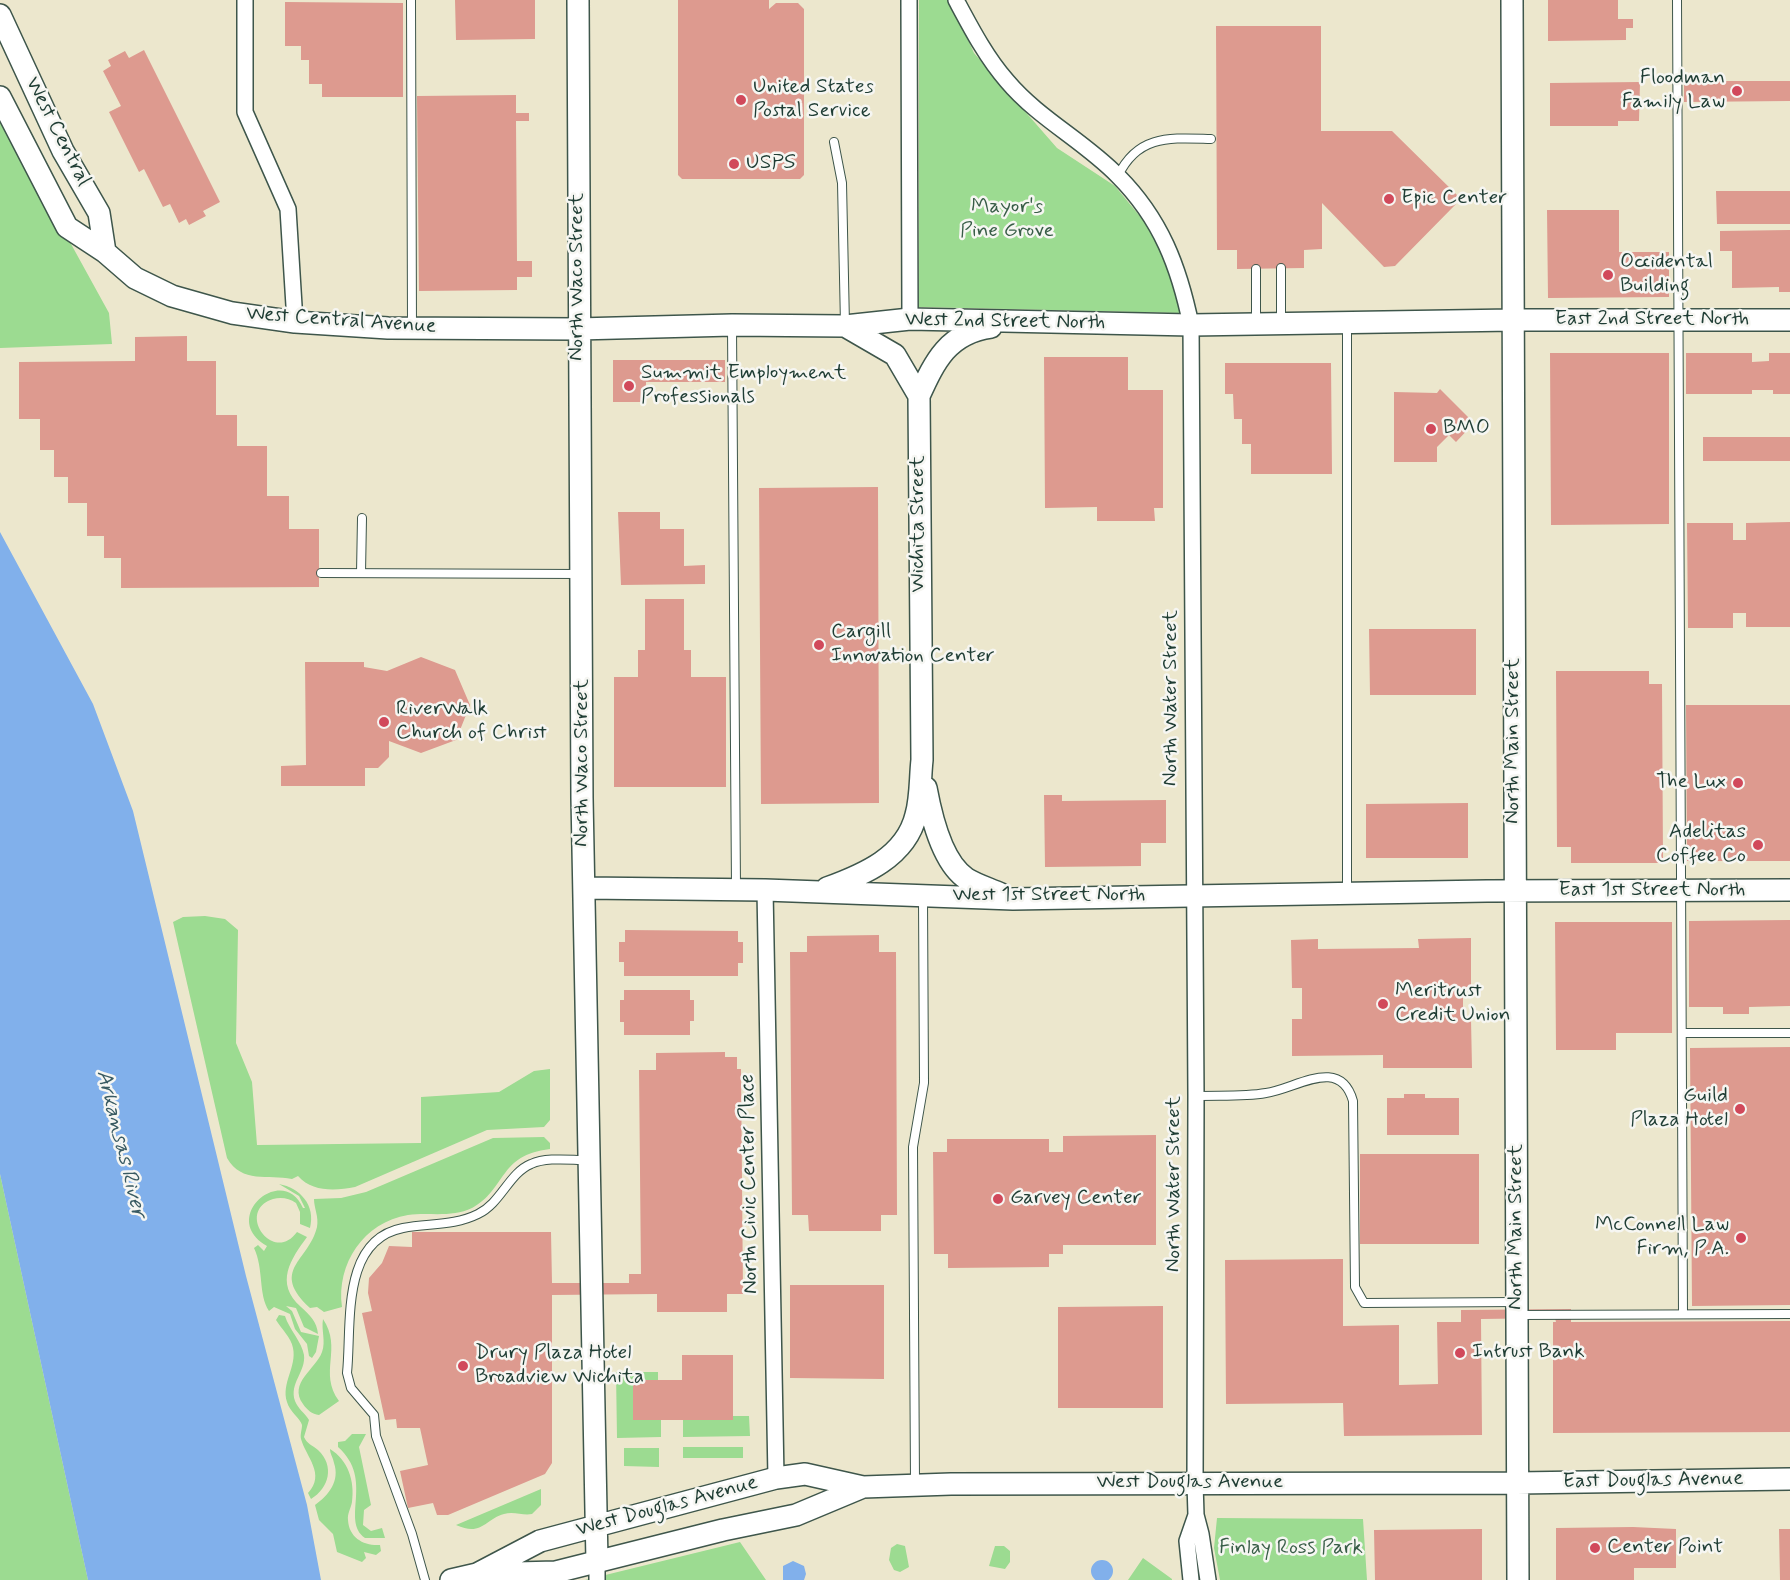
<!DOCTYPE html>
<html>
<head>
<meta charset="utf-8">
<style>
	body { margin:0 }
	canvas { display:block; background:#ece7cd }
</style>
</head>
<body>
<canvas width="1790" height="1580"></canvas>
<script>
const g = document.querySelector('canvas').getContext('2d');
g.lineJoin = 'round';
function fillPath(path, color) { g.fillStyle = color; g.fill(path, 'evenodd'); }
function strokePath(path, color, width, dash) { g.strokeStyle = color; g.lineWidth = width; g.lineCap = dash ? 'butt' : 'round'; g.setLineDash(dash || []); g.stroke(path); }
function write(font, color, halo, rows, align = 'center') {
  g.font = font + ' Mynerve,sans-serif'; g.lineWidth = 5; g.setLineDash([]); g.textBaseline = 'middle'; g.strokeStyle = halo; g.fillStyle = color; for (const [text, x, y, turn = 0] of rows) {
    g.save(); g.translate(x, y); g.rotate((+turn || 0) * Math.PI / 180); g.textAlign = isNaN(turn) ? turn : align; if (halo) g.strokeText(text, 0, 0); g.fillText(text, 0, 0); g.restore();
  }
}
const green = new Path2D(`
	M919,0H950L974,53L1057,148L1115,186L1152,231L1172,274L1180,313L919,307Z
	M0,115L109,313L112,344L0,348Z
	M205,916L225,919L238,930L236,1043L252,1082L257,1145L421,1143V1097L499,1092L534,1071L550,1069V1120L544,1127L487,1130L355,1187C335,1191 312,1192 298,1176L292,1179C268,1174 242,1184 227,1158L173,922L183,917Z
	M544,1137L550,1143V1149C498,1155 507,1189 472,1208C452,1218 429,1212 408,1215C364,1222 336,1264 342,1307L324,1312L317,1307L310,1308C269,1270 309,1261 317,1227C319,1217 314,1208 314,1199L341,1198L366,1192L493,1138Z
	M0,1174L88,1580H0Z
	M279,1184C300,1188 316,1205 310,1228L300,1224V1212L296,1203C289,1198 281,1197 273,1199C235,1211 273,1265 297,1232L307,1237C291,1259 274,1283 301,1307C310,1315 317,1322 318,1334L304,1327L296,1308L286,1306L292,1311L301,1332L319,1336L316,1352L312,1358L309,1356L307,1344L295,1329L290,1314L274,1307L269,1311C258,1294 264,1269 254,1248L258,1245L264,1251L267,1246C218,1218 283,1162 303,1208H305L299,1196Z
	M279,1315L285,1316C289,1329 302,1342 304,1355C306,1372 289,1383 295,1401C298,1409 305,1413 309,1420L304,1437C307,1444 312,1445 318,1450C335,1466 329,1488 311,1499L308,1493C326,1474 306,1457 301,1439C300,1434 302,1430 302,1425C301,1419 289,1411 287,1402C281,1383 297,1367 293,1348C291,1337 282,1330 276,1320Z
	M323,1319C343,1349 318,1372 339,1401L319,1415C312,1414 307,1410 303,1404C288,1383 316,1369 322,1352C326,1341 321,1330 323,1319Z
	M616,1372H658V1380H633V1419L661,1420V1437L617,1438Z
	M733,1416H749L750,1436L683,1437V1420H733Z
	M352,1434H366L359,1447L371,1505L364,1510L363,1525L371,1531L382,1528L385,1538H365C340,1520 375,1480 338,1447V1442L345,1441Z
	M683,1447H743V1458H683Z
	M624,1448H659V1467L624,1466Z
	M330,1449C348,1460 355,1481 352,1502C351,1508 347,1514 348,1520C349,1538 364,1546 380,1545L381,1551L376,1555L364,1552L366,1558L362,1562L337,1552L333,1534L319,1520L315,1505C329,1495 340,1481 334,1463C333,1457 330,1454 330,1449Z
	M541,1489V1505L532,1514C523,1516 514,1511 504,1514C485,1519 482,1537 456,1525Z
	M1217,1518L1363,1519L1367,1580H1220L1214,1548Z
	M740,1542L766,1580H585Z
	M897,1544L905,1546L909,1567L900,1572L894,1570L889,1560L891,1548Z
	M995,1546H1004L1010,1551V1562L1005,1569L989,1566Z
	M1143,1558L1172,1579V1580H1128Z`);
const water = new Path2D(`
	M0,532L93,704L133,811L246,1276L307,1505L321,1580H88L0,1174Z
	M1091 1571a11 11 0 1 1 22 0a11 11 0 1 1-22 0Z
	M793,1561L804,1566L806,1574L804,1580H783V1566Z`);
const building = new Path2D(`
	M455,0H535V39L456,40Z
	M678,0H769V9L776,3H798L804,9V175L800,179H682L678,175Z
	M1548,0H1618V19H1633V28H1626V40L1548,41Z
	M285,2L403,3V97H322V84H309V60H301V46H285Z
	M1216,26H1321V131H1392L1457,195L1456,204L1395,266L1384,267L1322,203V249L1304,250V268L1237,269V250H1217Z
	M144,50L220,202L203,211L206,216L189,225L186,219L179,223L170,204L163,207L144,169L139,172L109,112L121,106L103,71L111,66L108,60L125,51L129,58Z
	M1684,81H1790V101L1684,102Z
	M1640,82L1639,121H1618V126H1550V83Z
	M516,95V113H529V121H516L517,261H532V277H517V290L419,291L417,96Z
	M1716,191H1790V224H1717Z
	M1547,210H1619V252H1669V297L1548,298Z
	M1790,230V292H1779V287L1732,288V251H1720V231Z
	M187,336V361H216V415H237V446H267V496H289V529H319V587L121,588V558H104V536H87V503H68V477H54V450H40V419H19V362L135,361V337Z
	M1550,353H1669V524L1551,525Z
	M1686,353H1752V362L1769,361V353H1790V394H1773V390H1752V394H1686Z
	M1044,357H1128V390H1163V508H1154L1155,521H1097V507L1045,508Z
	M613,360H725V382H646V402H613Z
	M1225,363H1331L1332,474H1251V444H1242V419H1234L1233,394H1225Z
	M1440,389L1474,423L1456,442L1449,435L1437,447V462H1394V392L1437,393Z
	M1703,437H1790V461H1703Z
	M878,487L879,803L761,804L759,488Z
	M618,512H660V529H684V566L705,565V584L621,585Z
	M1790,522V627H1746V613H1733V628H1688L1687,523H1733V540H1746V523Z
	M645,599H684V650H691V677H726V787H614V677H638V650H645Z
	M1369,629H1476V695H1370Z
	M421,657L455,670L470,705L456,740L421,753L389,741V757L378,768H365V786H281V766L306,765L305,662H364V667L387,671Z
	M1556,671H1649V684H1662L1663,863H1571V847H1557Z
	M1686,705H1790V861H1687Z
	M1044,795H1062V801L1166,800V843H1141V866L1045,867Z
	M1468,803V858H1366V804Z
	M1790,920V1006L1749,1007V1014H1723V1007H1689V921Z
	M1555,922H1672V1033H1616V1050H1556Z
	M625,930L738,931V942H743V963H738V976H624V962H619V942H625Z
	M879,935V952H896L897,1215H881V1231H809L808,1215H792L790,952H807V936Z
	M1471,938V987H1463V1020L1471,1019L1472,1068H1383V1055L1292,1056V1019H1302V988H1292L1291,940L1318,939V949L1419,948L1418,939Z
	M624,990H690V1000H694V1021H690V1035H624V1022H620V1000H624Z
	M1790,1047V1305L1692,1306L1690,1048Z
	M725,1052V1057H737V1069H741L743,1294H727V1312H657V1294L552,1295V1463L545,1474L448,1515H437L433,1503L408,1508L400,1471L428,1465L420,1428H397L396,1419L385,1420L362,1313L372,1311L368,1293L369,1278L382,1263L389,1246L412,1247V1232H551L552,1283H629V1274H641L639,1070H656V1053Z
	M1404,1094H1425V1098H1459V1135H1387V1098H1404Z
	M1156,1135V1245H1063V1254H1049V1267L948,1268V1254H934L933,1152H947V1139H1049V1152H1063V1136Z
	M1360,1154H1479V1244H1360Z
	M1343,1259V1326L1399,1325V1385L1438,1384L1437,1322H1461V1310L1571,1309V1322L1790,1321V1432L1553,1433V1322H1556L1555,1318L1481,1319L1482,1435L1344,1436L1343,1403L1226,1404L1225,1260Z
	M790,1285H884V1379L790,1378Z
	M1163,1306V1408H1058V1307Z
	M682,1355H733V1420H633V1380H682Z
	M1633,1527L1676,1529V1568H1634V1580H1556V1528Z
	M1482,1529V1580H1375L1374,1530Z
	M1779,1529H1790V1580H1780Z`);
const lane = new Path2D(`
	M411,0L412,326
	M1677,0L1683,1314
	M834,142L842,183L845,325
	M1118,176C1138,134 1171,138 1211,139
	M1281,268V323
	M1256,269V321
	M1347,325V892
	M732,327L736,888
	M321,573L581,574
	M361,573L362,518
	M1682,1033H1790
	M1196,1096C1219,1095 1243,1097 1266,1093C1296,1089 1340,1055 1353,1101L1355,1287L1364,1303L1517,1302
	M1519,1315L1790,1314
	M915,1483L913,1147L924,1083L923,899
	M425,1580L412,1534L376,1436L374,1415L351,1388L347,1373C352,1325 340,1240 403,1228C429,1223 454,1226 478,1214C501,1203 509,1173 531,1164C547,1157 569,1160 586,1160`);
const street = new Path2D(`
	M245,0V112L288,209L295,322
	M909,0L910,319
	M956,0C971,28 986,57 1007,81C1039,119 1084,141 1118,176C1161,219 1179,267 1191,325L1196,1096L1195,1483L1196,1515L1201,1534L1208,1580
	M765,890L776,1478
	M597,1562V1580
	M1191,1580L1187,1541L1196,1515`);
const secondary = new Path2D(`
	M578,0L582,798L597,1562
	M1512,0L1518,1580
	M0,15L63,151L99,213L105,252
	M0,97L67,227L105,252L135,278L172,296L232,313L295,322L388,328L578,329L732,325L845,326L910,319L1191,325L1513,320H1790
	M845,326L895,355L919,396
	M926,788C931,815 942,863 967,879C977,885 990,889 1001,894
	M584,888L765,890L1013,899L1487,891L1790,890
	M827,888C863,875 906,857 916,815C921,798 920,778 922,760L919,396C935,361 948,333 991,327
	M477,1574L540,1541L776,1478L805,1474L863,1487L951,1484L1517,1483L1790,1479
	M451,1580L477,1574L556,1572L723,1530L796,1515L863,1487`);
const markers = [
	[1737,91,6,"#d1495b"],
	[741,100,6,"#d1495b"],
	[734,164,6,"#d1495b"],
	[1389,199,6,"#d1495b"],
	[1608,275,6,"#d1495b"],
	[629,386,6,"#d1495b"],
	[1431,429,6,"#d1495b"],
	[819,645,6,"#d1495b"],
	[384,722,6,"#d1495b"],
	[1738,783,6,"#d1495b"],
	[1758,845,6,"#d1495b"],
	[1383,1004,6,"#d1495b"],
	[1740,1109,6,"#d1495b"],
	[998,1199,6,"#d1495b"],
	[1741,1238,6,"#d1495b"],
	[1460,1353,6,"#d1495b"],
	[463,1366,6,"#d1495b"],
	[1595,1548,6,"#d1495b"]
];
const poiNames = [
	["Floodman",1725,79,"right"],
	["Family Law",1725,103,"right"],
	["United States",753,88],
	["Postal Service",753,112],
	["USPS",746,164],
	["Epic Center",1401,199],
	["Occidental",1620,263],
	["Building",1620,287],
	["Summit Employment",641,374],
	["Professionals",641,398],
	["BMO",1443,429],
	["Cargill",831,633],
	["Innovation Center",831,657],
	["RiverWalk",396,710],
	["Church of Christ",396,734],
	["The Lux",1726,783,"right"],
	["Adelitas",1746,833,"right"],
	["Coffee Co",1746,857,"right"],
	["Meritrust",1395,992],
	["Credit Union",1395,1016],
	["Guild",1728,1097,"right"],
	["Plaza Hotel",1728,1121,"right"],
	["Garvey Center",1010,1199],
	["McConnell Law",1729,1226,"right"],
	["Firm, P.A.",1729,1250,"right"],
	["Intrust Bank",1472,1353],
	["Drury Plaza Hotel",475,1354],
	["Broadview Wichita",475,1378],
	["Center Point",1607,1548]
];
const streetNames = [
	["West Central",57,132,63],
	["North Waco Street",578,277,-90],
	["East 2nd Street North",1652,320],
	["West Central Avenue",341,321,4],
	["West 2nd Street North",1005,322,1],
	["Wichita Street",919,524,-90],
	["North Water Street",1172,698,-90],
	["North Main Street",1514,741,-90],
	["North Waco Street",583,763,-90],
	["East 1st Street North",1652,891],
	["West 1st Street North",1049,896],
	["North Civic Center Place",750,1184,-91],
	["North Water Street",1175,1184,-90],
	["North Main Street",1517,1227,-90],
	["East Douglas Avenue",1653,1481,-1],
	["West Douglas Avenue",1190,1483],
	["West Douglas Avenue",667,1507,-15]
];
const parkNames = [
	["Mayor's",1007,208],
	["Pine Grove",1007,232],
	["Finlay Ross Park",1291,1549]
];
const waterNames = [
	["Arkansas River",120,1144,76]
];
fillPath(green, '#9cdb91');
fillPath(water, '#81b0eb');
fillPath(building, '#dd9a8f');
strokePath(lane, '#3e564b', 10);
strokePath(street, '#3e564b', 18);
strokePath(secondary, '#3e564b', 24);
strokePath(lane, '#fff', 8);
strokePath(street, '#fff', 15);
strokePath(secondary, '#fff', 21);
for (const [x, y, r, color] of markers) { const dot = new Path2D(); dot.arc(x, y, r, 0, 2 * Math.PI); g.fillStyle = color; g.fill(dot); strokePath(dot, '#f6f6f2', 2); }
write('21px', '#1f3d34', '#f6f6f2', poiNames, 'left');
write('21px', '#1f3d34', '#f6f6f2', streetNames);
write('21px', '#385d47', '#f6f6f2', parkNames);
write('italic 22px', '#385a62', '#f6f6f2', waterNames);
</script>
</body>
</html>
